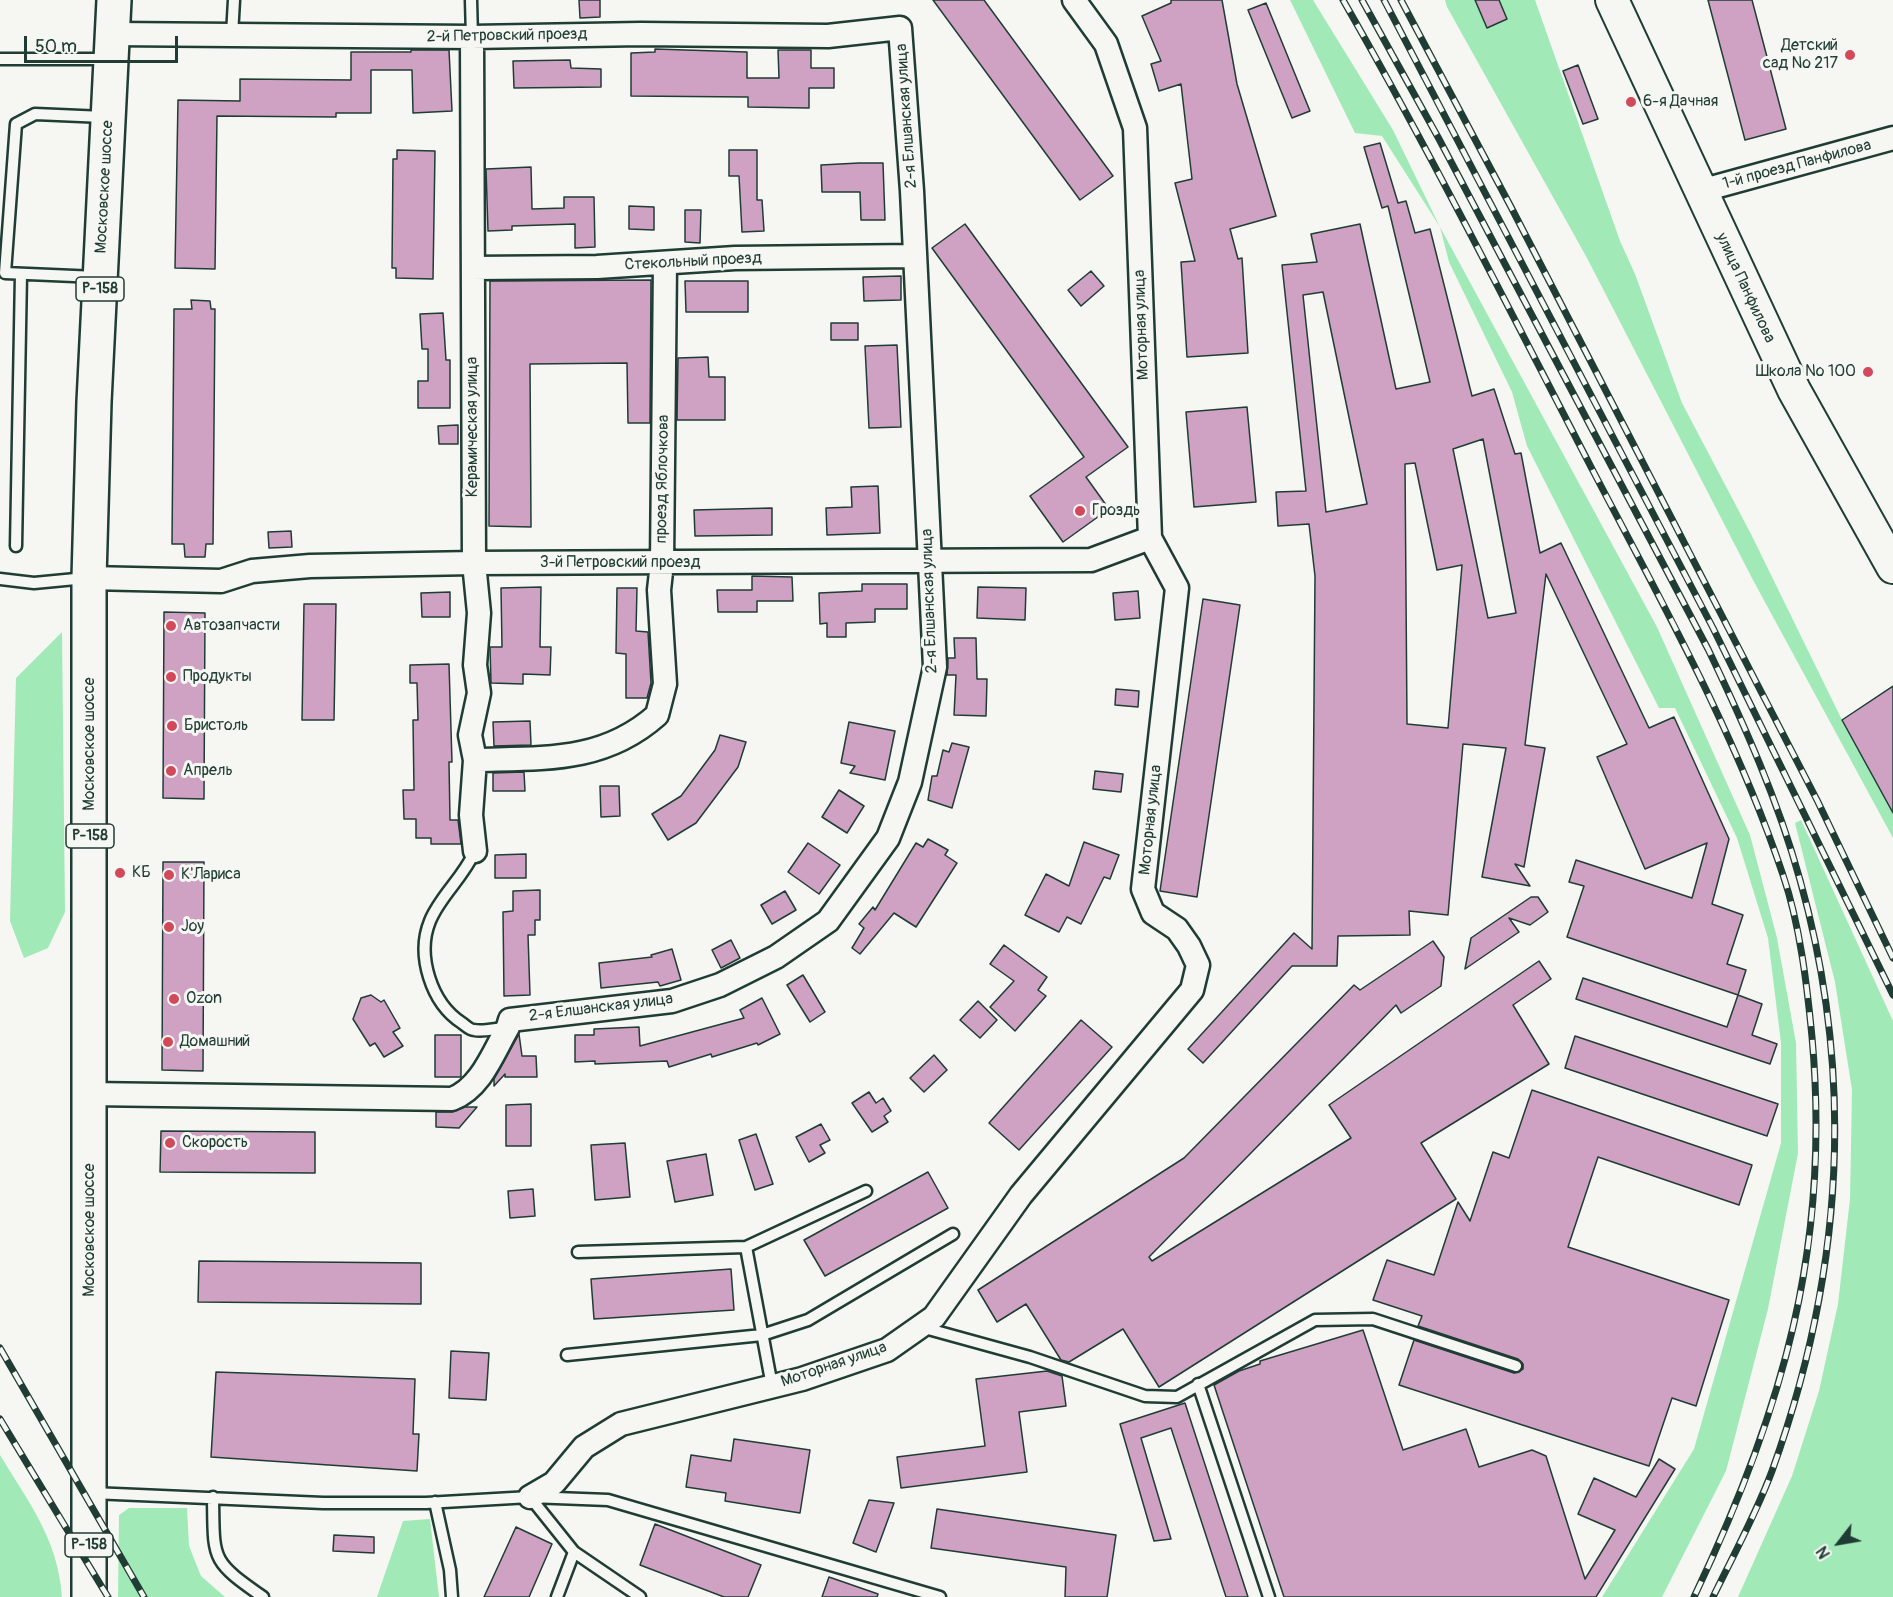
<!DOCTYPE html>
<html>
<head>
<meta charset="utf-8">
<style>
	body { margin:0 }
	#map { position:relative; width:1893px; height:1597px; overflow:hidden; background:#f6f6f2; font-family:Pangolin,sans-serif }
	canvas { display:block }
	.north { position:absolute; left:1809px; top:1513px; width:60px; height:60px; -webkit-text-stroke:4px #f6f6f2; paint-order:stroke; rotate:239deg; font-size:16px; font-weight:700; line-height:24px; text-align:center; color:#1f3d34 }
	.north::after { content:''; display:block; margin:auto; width:21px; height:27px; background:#1f3d34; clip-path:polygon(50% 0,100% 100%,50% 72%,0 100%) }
	.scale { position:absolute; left:24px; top:36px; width:154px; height:27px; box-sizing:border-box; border:3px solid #1f3d34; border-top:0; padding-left:8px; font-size:18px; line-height:21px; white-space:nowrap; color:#1f3d34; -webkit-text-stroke:4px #f6f6f2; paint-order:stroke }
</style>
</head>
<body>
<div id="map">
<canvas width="1893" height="1597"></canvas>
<div class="north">N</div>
<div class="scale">50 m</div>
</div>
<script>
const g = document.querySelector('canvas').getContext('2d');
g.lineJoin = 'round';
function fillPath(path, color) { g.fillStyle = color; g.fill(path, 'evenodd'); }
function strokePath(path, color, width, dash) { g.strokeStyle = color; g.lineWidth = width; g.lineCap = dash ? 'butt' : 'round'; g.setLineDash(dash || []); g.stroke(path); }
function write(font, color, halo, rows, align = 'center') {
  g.font = font + ' Pangolin,sans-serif'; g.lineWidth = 6; g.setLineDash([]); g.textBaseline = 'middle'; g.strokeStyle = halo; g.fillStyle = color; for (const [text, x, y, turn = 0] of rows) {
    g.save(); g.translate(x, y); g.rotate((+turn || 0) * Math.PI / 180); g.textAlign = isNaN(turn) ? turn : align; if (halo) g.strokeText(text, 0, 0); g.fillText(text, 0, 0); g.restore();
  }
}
const green = new Path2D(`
	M1290,0H1313L1393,130L1440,227L1657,627L1750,835L1777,938L1796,1043L1798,1153L1768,1309L1726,1471L1662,1597H1602L1694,1449L1781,1143V1043L1768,938L1737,838L1675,708H1659L1527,446L1512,392L1449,262L1440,227L1382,136L1355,133Z
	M1445,0H1535L1620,241L1635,274L1682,403L1751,534L1842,720L1893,813V838L1753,580L1587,258L1447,7Z
	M62,632L65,912L48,948L24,958L10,921L16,678Z
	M1801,820L1893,1021V1597H1738L1792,1476L1819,1391L1838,1304L1850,1199L1852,1090L1835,982L1795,823Z
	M0,1455C29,1503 58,1539 62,1597H0Z
	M129,1508H187L189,1546L201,1576L225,1597H118L119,1515Z
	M430,1519L439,1597H377L403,1521Z`);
const building = new Path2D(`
	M579,0H600V17L580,18Z
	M933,0H984L1113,176L1080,200Z
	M1171,0H1222L1237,84L1276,216L1230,229L1238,259L1242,258L1248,353L1187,357L1181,262L1195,261L1175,183L1192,179L1181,84L1159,91L1151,64L1161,61L1142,16L1171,3Z
	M1475,0H1499L1507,19L1487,28Z
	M1708,0H1752L1786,129L1745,140Z
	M1266,3L1310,111L1292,118L1248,10Z
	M655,49L747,52V78H779L778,50H811V68H834V88H809V108L748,107V97L631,96V53L655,52Z
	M411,50H449L452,111L413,113L412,70H371V113H336V117L217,116L215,269L175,268L178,100L240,101V79L351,80V52H411Z
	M570,60L571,68L601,69V87L514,88L513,61Z
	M1578,65L1598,119L1583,124L1563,71Z
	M1380,143L1398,203L1406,201L1415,233L1430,229L1472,396L1494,389L1515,454L1521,453L1540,553L1561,543L1649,728L1674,717L1729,839L1712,904L1743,915L1727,964L1746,970L1738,995L1567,937L1584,886L1569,882L1576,860L1692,898L1707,843L1645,869L1597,757L1627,744L1546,574L1525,745L1545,748L1524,867L1515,864L1530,886L1482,877L1506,748L1463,744L1448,915L1409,911L1410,935L1338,936L1337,966H1292L1203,1063L1188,1049L1294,933L1312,949L1315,576L1309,524L1278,526L1276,492L1306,491L1282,265L1317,262L1311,234L1360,224L1396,389L1430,382L1388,206L1382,208L1364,147ZM1323,292L1367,504L1326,512L1303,295ZM1483,439L1516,613L1488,618L1453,449ZM1415,463L1437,570L1462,565L1448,728L1407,724L1405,464Z
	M397,150L435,151L433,279L396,278V268H392L393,159H397Z
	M729,150H757V200H762L764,231L742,232L739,176H729Z
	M859,163H883L885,220H861L860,192H822L821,165Z
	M531,167L532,209L564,208V197H594L595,247L575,248V224L512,226V230L488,231L486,169Z
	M629,206L654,207V230L629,229Z
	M685,210H701L700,243L685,242Z
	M965,224L1128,447L1086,477L1109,509L1063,542L1030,496L1084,457L932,248Z
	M1091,271L1104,286L1081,306L1068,290Z
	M901,276V300L864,301L863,277Z
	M651,280L650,423H628L627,363L530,364L531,527L489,526L490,281Z
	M685,281H748V312H686Z
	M191,300L210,301L211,309H215L213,544H206L205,557H185L184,544H172L174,309H192Z
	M443,313L446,360H450V408H418V381H428V349H422L420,314Z
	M831,323H858V340H831Z
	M897,345L901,427L869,428L865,346Z
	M708,357L709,377H725V420H677L678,358Z
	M1247,407L1256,502L1194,507L1186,412Z
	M458,425V444H439L438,426Z
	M878,486L880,533L827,535L826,508L852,507L851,487Z
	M772,508V535L695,536L694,510Z
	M291,531L292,547L269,548L268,532Z
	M752,576L792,577L793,601H757V612H718L717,590H752Z
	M862,584H907V609H875V622L846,623V637H827V623L820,624L819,593L862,591Z
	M541,587L540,647H551L550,675L523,674V684L491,683L490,647H502L501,588Z
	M978,587L1026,588L1025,620L977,618Z
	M617,588H637L636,631L648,632L651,683L647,698H626V654L616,653Z
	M1138,591L1140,618L1115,620L1113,593Z
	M450,592V617H422L421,593Z
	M1203,599L1240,605L1197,897L1160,891Z
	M304,604H336L334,720H302Z
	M164,612L205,613L204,799L163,798Z
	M954,638H976L977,679H987L986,716L954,715L956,675H947L948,658H955Z
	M449,664L452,762H449L450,820H458L461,844H431V838H416V819H404L403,790H414L413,720H418L417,683H410V665Z
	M1893,686V813L1842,720Z
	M1116,689L1139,691L1138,707L1115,705Z
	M530,721L531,745L494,746L493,722Z
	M849,722L895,731L885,780L850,773L855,766L841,763Z
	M720,735L746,742L738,767L696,823L668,840L652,814L681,796L715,750Z
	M952,743L969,747L952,808L928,800L932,776H937L943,750L949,752Z
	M1095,771L1123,774L1121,792L1093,789Z
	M524,772L525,791H493V773Z
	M600,786H619L620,816L601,817Z
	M839,790L864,806L847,833L822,817Z
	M928,839L948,850L945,855L957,863L916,927L894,913L860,954L852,948L864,928L859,924L873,907L875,910L916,843L923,847Z
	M1084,842L1119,855L1110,879L1104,877L1081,924L1067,917L1059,932L1025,915L1046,874L1069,886Z
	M808,843L840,865L819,894L788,872Z
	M526,854V878H495V855Z
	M163,862H204L203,1071L162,1070Z
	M540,890V920H535V935H528L530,995L504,996L503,912L513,911V891Z
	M785,891L796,910L772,924L761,905Z
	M1531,897H1538L1548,912L1530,925L1509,918L1519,932L1465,969L1471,938Z
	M731,940L740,958L721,968L712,950Z
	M1433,941L1444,957L1441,986L1401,1013L1396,1005L1149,1257L1152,1261L1351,1138L1329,1105L1539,961L1551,979L1513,1005L1549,1064L1421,1143L1456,1199L1159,1387L1123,1329L1069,1362L1061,1360L1026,1304L997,1322L978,1290L1184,1158L1354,985L1360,990Z
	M1004,945L1047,977L1038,990L1046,996L1015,1031L990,1007L1014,981L990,964Z
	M672,949L681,980L660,986L658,982L601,988L599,963L652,957L651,955Z
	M803,975L825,1012L810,1022L787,985Z
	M1583,978L1727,1027L1738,995L1762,1004L1752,1035L1777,1044L1770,1064L1576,999Z
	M371,995L381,1002L384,1000L400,1028L393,1032L403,1046L384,1057L375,1043L370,1046L353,1019L361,998Z
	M762,998L780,1034L758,1045L757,1043L712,1057L711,1054L669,1067L667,1061L595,1064V1061L575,1062V1035H594V1029L639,1027L640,1046L744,1018L740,1010Z
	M978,1001L997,1020L980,1038L960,1020Z
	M1081,1020L1112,1047L1019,1150L989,1123Z
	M519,1034L522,1056H536L537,1077H505V1074L494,1086V1079Z
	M435,1035H461V1077H435Z
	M1575,1036L1778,1104L1767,1136L1565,1068Z
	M934,1055L947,1070L924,1092L910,1078Z
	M1532,1090L1752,1165L1739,1205L1598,1157L1568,1247L1729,1300L1696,1406L1672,1398L1649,1466L1399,1385L1414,1340L1514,1373L1523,1369V1364L1518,1359L1418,1326L1422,1316L1373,1300L1387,1260L1434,1275L1458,1202L1470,1221L1493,1152L1509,1158Z
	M869,1092L876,1103L883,1098L891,1111L884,1116L888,1122L872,1132L852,1103Z
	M531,1104V1146H506V1105Z
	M465,1107H477L459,1128L436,1127V1112H452Z
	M821,1124L830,1140L820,1145L825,1153L809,1162L796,1137Z
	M161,1131L315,1132V1173L160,1172Z
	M756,1134L773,1184L755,1190L739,1140Z
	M625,1143L630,1197L595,1200L591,1145Z
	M706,1154L713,1195L675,1202L667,1161Z
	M928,1172L948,1208L825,1276L804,1240Z
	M533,1189L535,1216L510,1218L508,1191Z
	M199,1261L421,1263V1304L198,1302Z
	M731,1269L734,1310L594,1319L591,1279Z
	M1363,1330L1403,1450L1466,1429L1479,1467L1532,1450L1546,1456L1585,1579L1615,1530L1578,1514L1594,1478L1636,1497L1659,1459L1675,1469L1596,1597H1284L1214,1385L1239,1371L1260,1364V1361Z
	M451,1351L489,1353L486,1400L449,1398Z
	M1047,1371L1062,1376L1066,1406L1019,1412L1027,1472L901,1488L897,1457L985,1446L976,1379Z
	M216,1372L415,1379L413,1434H419L417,1471L211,1457Z
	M1185,1403L1248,1597H1226L1171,1428L1141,1438L1171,1539L1154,1541L1120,1424Z
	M734,1439L810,1450L800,1513L725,1501L726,1493L686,1487L691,1455L731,1461Z
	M869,1500L894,1503L876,1552L853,1543Z
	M937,1509L1116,1535L1107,1597H1065L1066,1567L931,1548Z
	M655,1524L761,1565L748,1597H724L640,1565Z
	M516,1527L552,1544L529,1597H484Z
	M334,1535L374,1537V1553L333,1551Z
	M829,1577L878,1594L877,1597H822Z`);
const lane = new Path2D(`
	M471,0L472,37
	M232,35L234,0
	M0,59H108
	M97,277L5,273L16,124L35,114L104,117
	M16,546L21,274
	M0,579L34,583L86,578
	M475,851C463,878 440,896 430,921C416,955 431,1003 462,1023C466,1026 470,1030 474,1030C484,1032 497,1028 506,1028
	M746,1247L866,1191
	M578,1252L746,1247L772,1386
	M921,1327L1030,1357L1145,1396L1177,1397L1315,1320L1373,1319L1516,1366
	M567,1355L762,1335L808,1320L953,1234
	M1198,1384L1269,1597
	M92,1493L323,1503H426L530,1497L608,1500L940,1597
	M213,1497C214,1560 210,1560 263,1597
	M530,1497L574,1552L640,1597
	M435,1502L450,1570L452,1597
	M557,1597L574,1552`);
const street = new Path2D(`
	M472,37L474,563L479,613L475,665L479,693L470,735L475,760L471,815L475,851
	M1700,191L1893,138
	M473,268L597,267L735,258L914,256
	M89,578L221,581L252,571L310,566L474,563L1091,560L1150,538
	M475,760C543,758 603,763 657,715L665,684L659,590L662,563L665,264
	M90,1094L452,1099C481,1088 493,1053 508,1027L510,1020L672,1001L720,985L776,957L828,921L888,838L910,782L935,667L912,191L900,28L828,36L641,34L472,37L113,34
	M530,1497L554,1483L584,1447L621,1424L802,1379L887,1350L934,1317L1021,1195L1192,990L1198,965L1189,946L1177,929L1153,913L1143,889L1177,588L1150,538L1135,128L1106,44L1074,0`);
const secondary = new Path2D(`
	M1612,0L1794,390L1893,567`);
const primary = new Path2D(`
	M89,1597V578L94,402L114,0`);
const rail = new Path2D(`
	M1343,0C1431,153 1510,311 1591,467C1661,601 1735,732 1783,875C1800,925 1807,985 1812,1037C1831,1246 1783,1410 1694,1597
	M1362,0L1439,139L1708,649C1744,724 1778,800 1800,880C1856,1079 1842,1278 1772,1471C1756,1514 1733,1556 1713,1597
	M1384,0L1713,628L1893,995
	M1401,0L1511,207L1817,800L1893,958
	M0,1348L144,1597
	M0,1419L108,1597`);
const markers = [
	[1850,55,6,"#d1495b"],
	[1631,102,6,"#d1495b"],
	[1868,372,6,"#d1495b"],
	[1080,511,6,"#d1495b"],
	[171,626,6,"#d1495b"],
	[171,677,6,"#d1495b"],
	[172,726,6,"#d1495b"],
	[171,771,6,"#d1495b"],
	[120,873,6,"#d1495b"],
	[169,875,6,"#d1495b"],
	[169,927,6,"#d1495b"],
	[174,999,6,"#d1495b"],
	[168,1042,6,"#d1495b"],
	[170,1143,6,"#d1495b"]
];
const shields = [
	[100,289,48],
	[90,836,48],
	[89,1545,48]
];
const shieldNames = [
	["Р-158",100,289],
	["Р-158",90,836],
	["Р-158",89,1545]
];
const streetNames = [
	["2-й Петровский проезд",507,36,-1],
	["2-я Елшанская улица",907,116,-94],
	["1-й проезд Панфилова",1797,165,-15],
	["Московское шоссе",105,187,-87],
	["Стекольный проезд",693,262,-3],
	["улица Панфилова",1745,288,65],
	["Моторная улица",1142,325,-92],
	["Керамическая улица",473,427,-90],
	["проезд Яблочкова",663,479,-89],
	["3-й Петровский проезд",620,563],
	["2-я Елшанская улица",930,601,-92],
	["Московское шоссе",90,744,-90],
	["Моторная улица",1151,820,-84],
	["2-я Елшанская улица",601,1008,-7],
	["Московское шоссе",90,1230,-90],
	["Моторная улица",834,1365,-19]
];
const poiNames = [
	["Детский",1838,46,"right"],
	["сад № 217",1838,64,"right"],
	["6-я Дачная",1643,102],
	["Школа № 100",1856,372,"right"],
	["Гроздь",1092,511],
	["Автозапчасти",183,626],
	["Продукты",183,677],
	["Бристоль",184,726],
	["Апрель",183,771],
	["КБ",132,873],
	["К'Лариса",181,875],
	["Joy",181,927],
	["Ozon",186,999],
	["Домашний",180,1042],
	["Скорость",182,1143]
];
fillPath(green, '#a1eab8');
fillPath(building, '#cfa1c2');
strokePath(building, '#1f3d34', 1.5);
strokePath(lane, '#1f3d34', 15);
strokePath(street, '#1f3d34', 27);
strokePath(secondary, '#1f3d34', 36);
strokePath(primary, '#1f3d34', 38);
strokePath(lane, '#f6f6f2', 10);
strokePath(street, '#f6f6f2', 22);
strokePath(secondary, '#f6f6f2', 32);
strokePath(primary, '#f6f6f2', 33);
strokePath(rail, '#1f3d34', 7);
strokePath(rail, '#f6f6f2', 4.5, [14]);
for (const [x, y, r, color] of markers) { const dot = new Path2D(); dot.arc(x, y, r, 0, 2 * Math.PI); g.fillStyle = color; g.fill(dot); strokePath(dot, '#f6f6f2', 2); }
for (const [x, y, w] of shields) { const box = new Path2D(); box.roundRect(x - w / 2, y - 12, w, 24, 4.5); g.fillStyle = '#f6f6f2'; g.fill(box); strokePath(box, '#1f3d34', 1.5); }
write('bold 15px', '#1f3d34', null, shieldNames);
write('16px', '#1f3d34', '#f6f6f2', streetNames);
write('16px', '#1f3d34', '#f6f6f2', poiNames, 'left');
</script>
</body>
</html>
